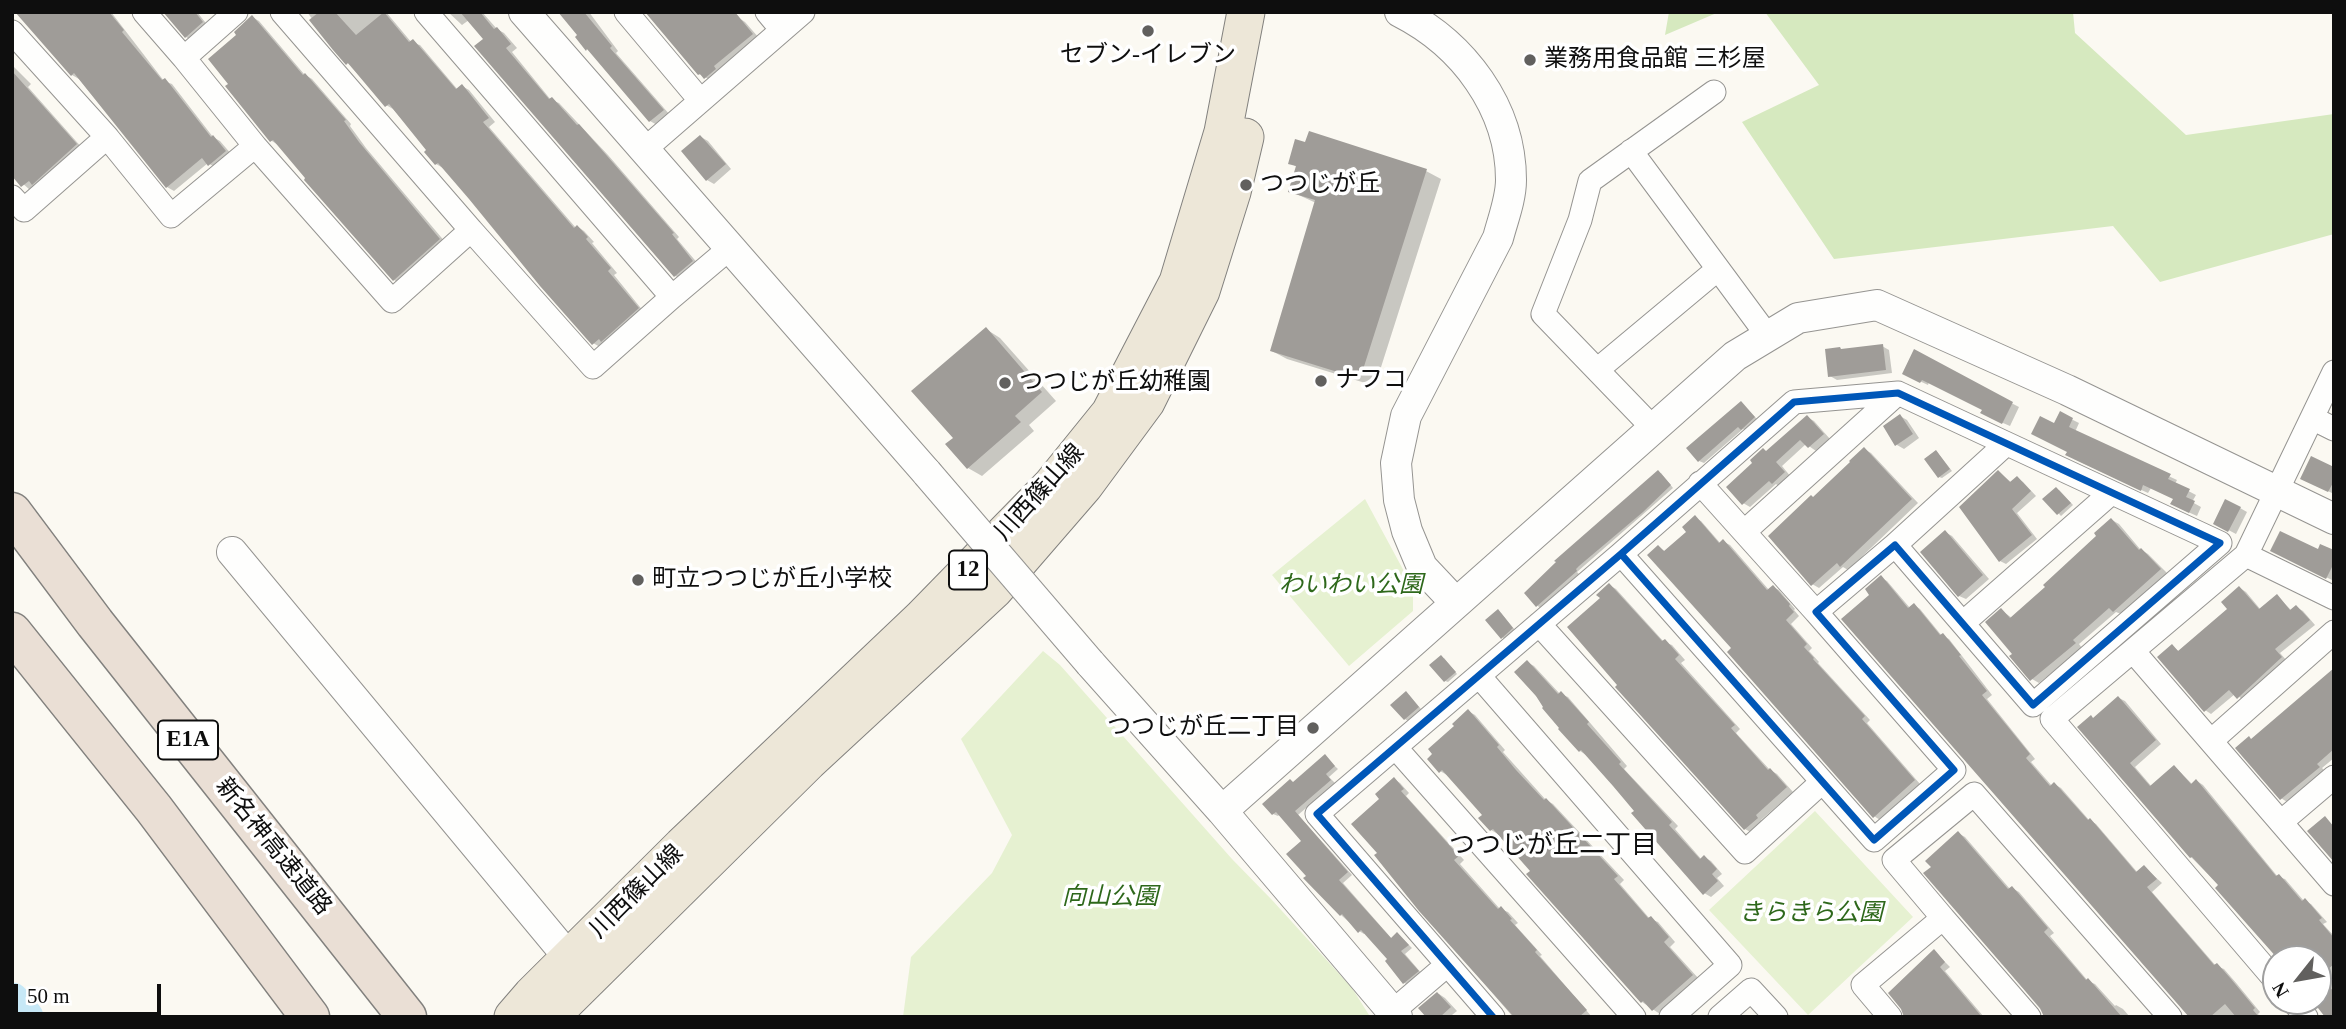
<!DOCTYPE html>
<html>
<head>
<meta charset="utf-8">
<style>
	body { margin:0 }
	#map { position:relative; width:2346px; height:1029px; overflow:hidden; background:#fbf9f2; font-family:"Times New Roman",serif }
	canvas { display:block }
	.frame { position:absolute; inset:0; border:14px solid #0e0e0e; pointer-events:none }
	.north { position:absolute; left:2262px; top:945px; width:70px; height:70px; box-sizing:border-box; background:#fff; border:2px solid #9f9f9f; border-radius:50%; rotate:239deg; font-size:19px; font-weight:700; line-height:28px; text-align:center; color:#0e0e0e }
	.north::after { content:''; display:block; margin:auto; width:24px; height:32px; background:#61605e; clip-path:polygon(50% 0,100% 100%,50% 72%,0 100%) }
	.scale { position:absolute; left:14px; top:984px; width:147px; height:32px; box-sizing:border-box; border:4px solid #0e0e0e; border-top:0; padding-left:9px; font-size:21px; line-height:24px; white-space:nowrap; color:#0e0e0e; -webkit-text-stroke:5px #fff; paint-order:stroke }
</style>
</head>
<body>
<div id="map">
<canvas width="2346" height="1029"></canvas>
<div class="frame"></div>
<div class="north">N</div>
<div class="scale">50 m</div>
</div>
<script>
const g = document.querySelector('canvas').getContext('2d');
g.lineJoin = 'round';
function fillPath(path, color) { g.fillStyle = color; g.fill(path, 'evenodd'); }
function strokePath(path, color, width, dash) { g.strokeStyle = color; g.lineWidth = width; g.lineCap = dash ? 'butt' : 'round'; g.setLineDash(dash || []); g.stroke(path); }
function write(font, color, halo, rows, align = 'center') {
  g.font = font + ' "Times New Roman","Noto Sans JP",serif'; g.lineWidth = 7; g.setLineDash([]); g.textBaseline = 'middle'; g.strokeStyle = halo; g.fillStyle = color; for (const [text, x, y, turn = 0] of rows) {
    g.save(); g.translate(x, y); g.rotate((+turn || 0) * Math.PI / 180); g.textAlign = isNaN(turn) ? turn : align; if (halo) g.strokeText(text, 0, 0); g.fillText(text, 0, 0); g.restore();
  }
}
const green = new Path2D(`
	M1365,499L1413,588V611L1349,666L1272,575Z
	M1043,651L1060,665L1232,859L1272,900L1352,988L1369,1015L1368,1017H903L911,957L992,873L1012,835L961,739Z
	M1815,811L1913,917L1808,1015L1709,910Z`);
const forest = new Path2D(`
	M1669,12H1719L1665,35Z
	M1765,12H2073L2075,33L2186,135L2334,114V234L2160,282L2113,226L1834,259L1742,122L1819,85Z`);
const shadow = new Path2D(`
	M19,12H111L164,81L172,84L213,137L220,141L232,155L216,168L208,163L174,191L167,187L79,79L72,75Z
	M165,12H197L209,27L193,41L186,37Z
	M307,12H386L412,43L420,45L458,90L462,86L469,90L495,122L489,127L576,228L578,227L584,231L594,242L592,243L617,273L614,275L644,312L600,347L593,343L471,198L443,168L436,164L429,150L393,109L386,105L334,48Z
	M448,12H482L497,29L504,33L517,48L512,52L551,100L559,103L608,155L679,237L677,239L699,265L682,279L675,276L469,20L462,25Z
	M560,12H589L618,51L616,53L670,115L657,125L650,121L592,53L587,49L580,35Z
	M252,17L259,21L304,74L312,79L351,124L350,126L366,148L446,243L401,284L394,280L278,145L272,141L239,35Z
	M739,18L745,22L759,38L712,81L699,74Z
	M12,65L31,84L28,87L83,149L40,187L36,185L30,190L12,174Z
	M701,137L708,141L731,169L714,184L707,180Z
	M1290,163L1426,171L1441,179L1375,386L1287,359L1272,351L1316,203L1290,191L1297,167Z
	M986,329L1000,338L1056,401L1029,425L1034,431L982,476L968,468L955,438Z
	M1882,346L1889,350L1892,373L1837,380L1830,376L1844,351Z
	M1937,365L2019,407L2010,426L1989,417L1984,410L1929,382L1928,385L1911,377Z
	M1741,403L1759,421L1747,431L1743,429L1704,463L1699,461Z
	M2061,414L2079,423L2075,432L2177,480L2175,484L2196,495L2192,502L2201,507L2197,516L2179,508L2175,499L2151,488L2148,493L2074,459L2055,425Z
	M1900,416L1907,420L1919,438L1904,449L1897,445Z
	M1807,417L1814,421L1830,439L1816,451L1806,444L1782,466L1791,477L1780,487L1776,484L1750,507L1743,503L1767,452Z
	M1864,449L1871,453L1918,503L1848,570L1843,567L1819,588L1812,584L1814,499Z
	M1937,452L1952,471L1942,478L1939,477Z
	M1999,472L2012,483L2017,478L2023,482L2036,496L2017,513L2037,539L2006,564L2000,561Z
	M1661,473L1673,488L1577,572L1579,574L1540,608L1538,606L1526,593Z
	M2332,481H2334V494L2309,482Z
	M2059,490L2073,505L2061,516L2045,499Z
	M2240,508L2247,512L2236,534L2215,523Z
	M1695,518L1701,521L1721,544L1724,542L1730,545L1769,590L1773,587L1779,590L1795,609L1794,610L1799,616L1791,624L1812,648L1809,651L1819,662L1818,663L1870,720L1867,723L1920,784L1880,820L1874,816L1733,648L1658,547L1666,552L1688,532Z
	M2112,520L2119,524L2140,549L2148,554L2167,573L2121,614L2116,612L2079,644L2082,648L2039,683L2032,679L2014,654L2001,610L2012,618L2048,587Z
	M1945,532L1952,536L1989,579L1966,599L1959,596Z
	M2319,551L2334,552V581L2279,554Z
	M1881,578L1887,581L1910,608L1914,605L1920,609L1942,636L1949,639L1992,695L1987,699L2035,759L2031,762L2052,786L2054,784L2061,788L2089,820L2096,824L2138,873L2144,867L2162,883L2152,892L2216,966L2224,969L2237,984L2260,1012L2258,1014L2260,1017H2190L1872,595Z
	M1609,585L1616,589L1664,642L1672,645L1685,660L1681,663L1740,729L1736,733L1770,770L1777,774L1793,792L1761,820L1763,822L1752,833L1745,829L1620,685L1602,598Z
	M2240,588L2246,592L2261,610L2277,596L2292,611L2296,607L2303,611L2315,625L2280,653L2287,661L2245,701L2235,694L2211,714L2205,710L2172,646L2180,652L2230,610Z
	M1501,613L1515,630L1505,639L1502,637Z
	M1444,658L1457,674L1448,682L1445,681Z
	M1527,662L1534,666L1560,694L1568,697L1627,766L1624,769L1678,826L1675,829L1702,860L1704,857L1711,861L1722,874L1717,878L1724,886L1711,897L1704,893L1636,811L1586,755L1580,751L1517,672Z
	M2334,670V758L2322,768L2325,771L2287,802L2281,798L2252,740Z
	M1409,695L1421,709L1408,721L1405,719Z
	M2119,698L2125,701L2161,744L2135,767L2152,787L2175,767L2193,785L2197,781L2203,785L2278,877L2285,879L2304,901L2311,904L2327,922L2323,924L2334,936V1017H2327L2314,1001H2318V959H2285L2220,886L2191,857L2094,719Z
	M1468,711L1475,715L1505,750L1503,752L1546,800L1553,804L1624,880L1620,884L1650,919L1658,922L1675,942L1670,947L1699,979L1660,1014L1642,1002L1532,871L1498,834L1491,830L1484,815L1447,775L1440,771L1456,726Z
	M1325,757L1338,769L1329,777L1335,783L1298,815L1352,875L1343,883L1392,939L1398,934L1412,948L1405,954L1422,974L1409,985L1404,983L1390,959L1366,932L1364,934L1359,931L1341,915L1308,876L1304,841L1280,814L1278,816L1273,814L1295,783Z
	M1394,779L1400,783L1409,793L1406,796L1464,860L1460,864L1500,909L1508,912L1518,923L1515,925L1542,955L1540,956L1592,1017H1513L1421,910L1379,853L1382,799Z
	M1958,833L1965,837L2010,889L2012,888L2019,892L2054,933L2050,936L2088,981L2095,984L2115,1006L2116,1005L2123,1009L2130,1017H2047L1926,873L1933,867Z
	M1934,951L1950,967L1945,971L1984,1017H1911Z
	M1439,994L1445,998L1457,1011L1452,1015L1454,1017H1426Z`);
const river = new Path2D(`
	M12,1000L26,1017`);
const building = new Path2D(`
	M15,12H109L124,30L122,32L162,80L165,78L211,137L213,135L226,151L208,166L202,158L166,188L74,73L71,76Z
	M163,12H195L203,22L185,38Z
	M319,12H335L356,35L384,12L409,42L413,39L456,89L462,84L489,118L483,122L574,228L577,225L588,237L586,239L611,268L608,271L639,308L601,342L599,339L592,345L540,286L469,199L438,163L435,165L424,152L426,150L389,104L385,107L348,63L346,65L333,50L309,20Z
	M460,12H480L494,29L497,27L511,44L506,48L549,99L552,97L577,125L579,124L601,149L674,233L672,234L693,261L674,277L474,46L483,39Z
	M558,12H584L612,46L610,48L664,110L649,122L587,49L586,51L575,37L577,35Z
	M645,12H735L753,34L714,66L716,69L704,79L700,74L698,75Z
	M252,15L303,75L305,73L346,120L344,121L359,142L440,239L393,281L312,189L304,180L305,178L273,140L270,142L225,86L228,84L208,59L236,35L234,32Z
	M12,71L77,144L32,185L29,181L21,187L12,176Z
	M1309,131L1427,169L1360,379L1270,351L1315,200L1288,192L1296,166L1288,164L1295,139L1305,142Z
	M700,135L726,164L706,181L681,151Z
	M986,327L1042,392L1015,416L1021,422L967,469L945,444L953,438L911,391Z
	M1883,344L1886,370L1828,377L1825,349L1840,347L1841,349Z
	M1914,349L2013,402L2002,424L1980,413L1982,410L1922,380L1920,383L1902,374Z
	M1741,401L1755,417L1741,430L1738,427L1698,462L1686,448Z
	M2060,411L2073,418L2069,427L2171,474L2168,479L2190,489L2186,497L2195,501L2189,513L2170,504L2173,499L2143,485L2141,491L2065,455L2067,452L2031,434L2040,416L2054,423Z
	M1900,414L1913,434L1895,446L1883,426Z
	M1807,415L1824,434L1808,448L1800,440L1776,462L1785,472L1772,484L1769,481L1742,505L1726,487L1752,463L1750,460L1763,448L1766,451Z
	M1864,447L1912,499L1840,567L1837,563L1811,586L1768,536L1811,495L1813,497L1850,462L1849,461Z
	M1936,450L1950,469L1938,478L1924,459Z
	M2311,456L2334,467V481L2328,492L2300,479Z
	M1658,470L1671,485L1643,512L1579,566L1576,569L1577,571L1536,607L1524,593L1556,562L1554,561Z
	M1998,470L2010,482L2017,476L2031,491L2012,509L2032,535L1999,562L1959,507Z
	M2056,487L2071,503L2057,515L2042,499Z
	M2225,499L2241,507L2228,532L2213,524Z
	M1695,515L1719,543L1723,539L1767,590L1773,585L1790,604L1789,606L1794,612L1786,620L1807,644L1804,647L1814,658L1813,659L1865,716L1862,719L1915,780L1873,818L1727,652L1731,648L1647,555L1658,545L1664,551L1686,532L1682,527Z
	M2111,518L2139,550L2141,548L2161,569L2113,612L2109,608L2073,640L2076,643L2030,681L2009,656L2012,654L1985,622L2001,608L2010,618L2045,587L2043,585L2096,536L2094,533Z
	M1945,530L1983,575L1958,597L1920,552Z
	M2280,531L2318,549L2320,544L2334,550V563L2326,579L2270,551Z
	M1881,575L1908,608L1914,603L1940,635L1943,633L1961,655L1959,656L1987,691L1982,695L2030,754L2026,758L2050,786L2054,782L2088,820L2090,818L2136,872L2144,865L2157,879L2147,887L2214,965L2217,963L2231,979L2255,1008L2253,1010L2259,1017H2236L2225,1004L2210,1017H2189L1841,619L1869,595L1865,589Z
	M1609,583L1662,641L1665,639L1679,655L1675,659L1735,725L1731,728L1768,770L1770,768L1787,787L1756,815L1758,818L1744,830L1615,687L1617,685L1567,627L1600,598L1596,595Z
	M2239,586L2259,609L2277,594L2290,610L2296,605L2310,620L2275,649L2282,657L2240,696L2237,699L2229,690L2204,712L2157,657L2172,644L2178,651L2227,609L2221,602Z
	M1498,609L1513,628L1501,639L1485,620Z
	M1441,655L1456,672L1444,682L1429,665Z
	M1527,660L1558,694L1561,691L1589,722L1587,724L1621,762L1619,764L1672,822L1669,825L1700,859L1704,855L1717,869L1712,874L1718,881L1703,895L1631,813L1634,811L1613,786L1581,750L1579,752L1558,729L1559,728L1542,708L1543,707L1536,696L1514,672Z
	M2334,668V749L2317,764L2320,767L2280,800L2235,748L2249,736L2251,739Z
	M1406,691L1419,707L1404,720L1390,705Z
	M2118,696L2156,740L2130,763L2150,786L2174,765L2191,784L2196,779L2276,876L2279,874L2302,901L2305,898L2322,918L2319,920L2334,938V964L2320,976L2334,992V1017H2325L2318,1008V959H2278L2215,888L2218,885L2192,857L2190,858L2077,727L2091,715L2093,718Z
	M1468,709L1499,745L1497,747L1516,770L1544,800L1546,798L1618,876L1614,879L1648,918L1651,916L1669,937L1664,942L1693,975L1652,1011L1643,1001L1641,1003L1526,874L1530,871L1493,829L1490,831L1478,818L1482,815L1442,770L1439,773L1427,759L1432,754L1428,749L1454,726L1452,724Z
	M1325,754L1335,766L1326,774L1331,780L1295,811L1348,872L1339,880L1391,938L1397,932L1409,945L1401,951L1419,971L1403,984L1385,961L1387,959L1361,930L1358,933L1342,914L1340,916L1303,878L1306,876L1286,854L1301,841L1276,812L1272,815L1262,804L1290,779L1293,782Z
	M1394,777L1404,789L1401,791L1459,856L1454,860L1498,909L1501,906L1512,919L1510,920L1537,950L1535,952L1587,1010L1579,1017H1514L1419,911L1374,855L1377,853L1351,824L1379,799L1375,794Z
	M2325,816L2334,827V862L2307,831Z
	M1958,831L2008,889L2012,886L2048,928L2044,932L2061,951L2086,980L2088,978L2122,1017H2044L2040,1008L1923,873L1931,867L1925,861Z
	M1934,949L1945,962L1940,967L1982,1017H1904L1901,1009L1888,993Z
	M1437,992L1451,1007L1440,1017H1426L1418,1008Z`);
const minor = new Path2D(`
	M144,12L184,58L255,146
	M282,12L471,230
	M426,12L672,297L730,248
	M626,12L700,100
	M767,12L782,30
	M12,32L107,137
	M184,58L236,12
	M644,150L803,12
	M1631,151L1767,335
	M12,197L24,210L107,137L171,216L255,146L392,301L471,230L593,367L672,297
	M1597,370L1718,269
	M2312,418L2334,429
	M1653,428L1543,314L1580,220L1590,181L1714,92
	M1700,483L1816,612
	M1745,531L1898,393
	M1895,545L2006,444
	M2246,555L2334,372
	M1963,623L2111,493
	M1539,624L1745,852L1822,782
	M2133,651L2334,884
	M1479,676L1730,965L1671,1017
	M2211,741L2334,632
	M1395,747L1634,1017
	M2281,822L2334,777
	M1943,918L1894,860L1974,794L2170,1017
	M2276,981L2052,719L2246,555L2334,598
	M2293,1001L2306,1017
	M1392,1012L1447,965
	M1493,1017L1317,814L1621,554L1794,402L1898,393L2220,543L2033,705L1895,545L1816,612L1954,770L1874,840L1621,554
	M1720,1017L1751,990L1776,1017
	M1890,1017L1863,985L1943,918L2029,1017`);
const tertiary = new Path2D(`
	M524,12L927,473
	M1400,12C1463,44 1511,107 1511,180C1511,199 1503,219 1498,238L1406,416L1396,463L1399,500L1407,531L1422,567L1455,602
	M232,552L570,959
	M1090,663L1222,811L1397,1017
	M1222,811L1735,356L1798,318L1877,305L2067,390L2334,519`);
const primary = new Path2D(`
	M513,1017L532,995L682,846L922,618L1051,486L1110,413L1178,282L1223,132L1246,12
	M550,1017L808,762L994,590L1084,486L1146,402L1201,291L1232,192L1245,137`);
const motorway = new Path2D(`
	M12,512L95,623L407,1017
	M12,632L154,809L310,1017`);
const tertiaryBridge = new Path2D(`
	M927,473L1090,663`);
const cycleway = new Path2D(`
	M1493,1017L1317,814L1621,554L1794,402L1898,393L2220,543L2033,705L1895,545L1816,612L1954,770L1874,840L1621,554`);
const markers = [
	[1148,31,7,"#61605e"],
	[1530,60,7,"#61605e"],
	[1246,185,7,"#61605e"],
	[1321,381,7,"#61605e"],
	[1005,383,7,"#61605e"],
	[638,580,7,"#61605e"],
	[1313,728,7,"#61605e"]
];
const shields = [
	[968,570,38],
	[188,740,60]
];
const shieldNames = [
	["12",968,570],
	["E1A",188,740]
];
const poiNames = [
	["セブン-イレブン",1148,56,"center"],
	["業務用食品館 三杉屋",1544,60],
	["つつじが丘",1260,185],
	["ナフコ",1335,381],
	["つつじが丘幼稚園",1019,383],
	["町立つつじが丘小学校",652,580],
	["つつじが丘二丁目",1299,728,"right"]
];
const streetNames = [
	["川西篠山線",1040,493,-48],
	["新名神高速道路",273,847,51],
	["川西篠山線",637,892,-45]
];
const parkNames = [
	["わいわい公園",1351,586],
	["向山公園",1110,898],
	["きらきら公園",1811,914]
];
const neighbourhoodNames = [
	["つつじが丘二丁目",1553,846]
];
fillPath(green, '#e6f1d1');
fillPath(forest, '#d6e9bf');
fillPath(shadow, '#0003');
strokePath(river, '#c7e8f6', 35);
fillPath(building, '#9f9c98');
strokePath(minor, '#959491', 25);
strokePath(tertiary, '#959491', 32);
strokePath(primary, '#82817e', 39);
strokePath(motorway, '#82817e', 41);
strokePath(minor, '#fefefd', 23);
strokePath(tertiary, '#fefefd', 30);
strokePath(primary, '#ede7d8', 37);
strokePath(motorway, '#eadfd5', 38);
strokePath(tertiaryBridge, '#959491', 32, []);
strokePath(tertiaryBridge, '#fefefd', 30);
strokePath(cycleway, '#0057b8', 7);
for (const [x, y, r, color] of markers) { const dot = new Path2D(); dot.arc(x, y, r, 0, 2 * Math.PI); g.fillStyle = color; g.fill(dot); strokePath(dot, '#fff', 2.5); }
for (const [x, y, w] of shields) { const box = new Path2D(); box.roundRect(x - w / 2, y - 19.5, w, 39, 5); g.fillStyle = '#fff'; g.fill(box); strokePath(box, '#0e0e0e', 2); }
write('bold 23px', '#0e0e0e', null, shieldNames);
write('24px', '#0e0e0e', '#fff', poiNames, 'left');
write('24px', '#0e0e0e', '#fff', streetNames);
write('italic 24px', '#2e681b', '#fff', parkNames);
write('26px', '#0e0e0e', '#fff', neighbourhoodNames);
</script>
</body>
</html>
